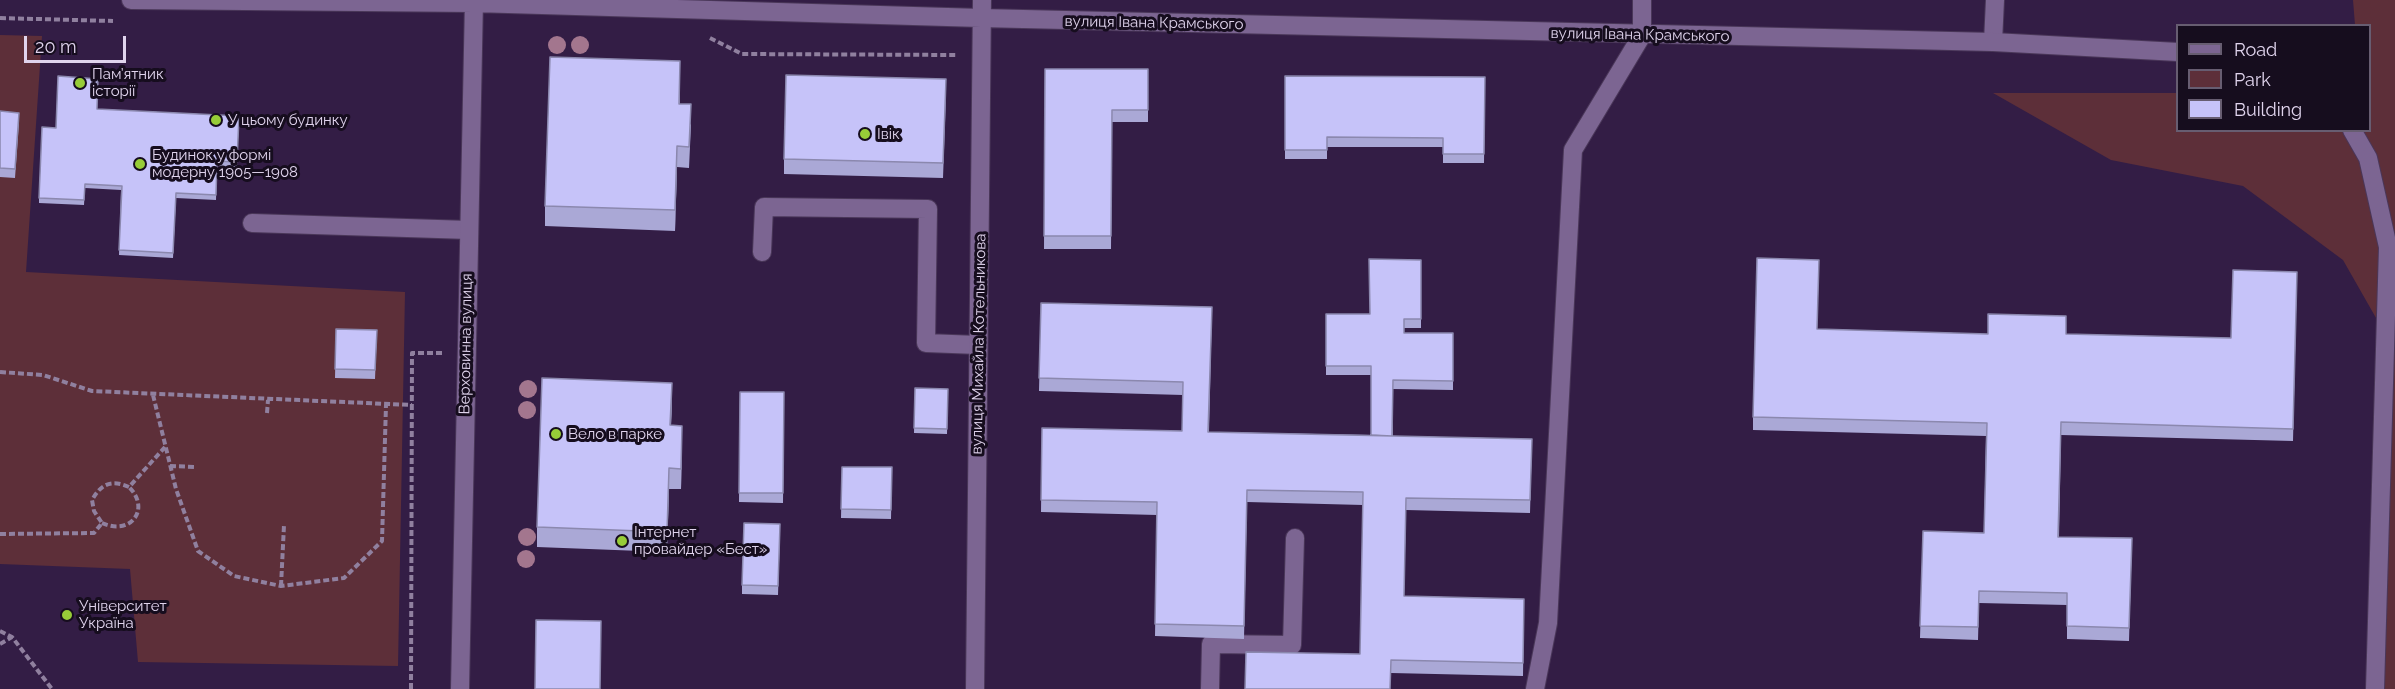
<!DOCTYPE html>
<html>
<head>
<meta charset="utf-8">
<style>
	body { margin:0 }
	#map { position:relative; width:2395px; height:689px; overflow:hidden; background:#331d45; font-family:Raleway,sans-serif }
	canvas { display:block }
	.legend { position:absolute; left:2176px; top:24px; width:195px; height:108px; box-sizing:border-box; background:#160d1e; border:2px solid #675d71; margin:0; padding:8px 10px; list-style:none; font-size:18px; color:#e0d4ed }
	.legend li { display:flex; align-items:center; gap:12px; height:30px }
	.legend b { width:30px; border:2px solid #675d71 }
	.scale { position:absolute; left:24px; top:36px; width:102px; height:27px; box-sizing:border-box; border:3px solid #e0d4ed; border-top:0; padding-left:8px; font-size:18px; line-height:21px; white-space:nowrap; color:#e0d4ed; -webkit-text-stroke:4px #160d1e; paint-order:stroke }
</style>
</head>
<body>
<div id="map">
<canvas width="2395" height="689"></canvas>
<ul class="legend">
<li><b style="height:8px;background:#7c6592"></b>Road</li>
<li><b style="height:16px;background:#5d2f39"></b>Park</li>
<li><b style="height:16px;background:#c6c3f9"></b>Building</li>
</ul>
<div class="scale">20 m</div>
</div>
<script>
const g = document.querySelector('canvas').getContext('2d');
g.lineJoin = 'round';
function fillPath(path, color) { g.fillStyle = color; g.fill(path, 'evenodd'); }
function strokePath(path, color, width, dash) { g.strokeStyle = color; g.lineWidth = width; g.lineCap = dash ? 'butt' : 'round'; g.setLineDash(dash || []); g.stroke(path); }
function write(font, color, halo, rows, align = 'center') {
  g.font = font + ' Raleway,sans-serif'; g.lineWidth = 6; g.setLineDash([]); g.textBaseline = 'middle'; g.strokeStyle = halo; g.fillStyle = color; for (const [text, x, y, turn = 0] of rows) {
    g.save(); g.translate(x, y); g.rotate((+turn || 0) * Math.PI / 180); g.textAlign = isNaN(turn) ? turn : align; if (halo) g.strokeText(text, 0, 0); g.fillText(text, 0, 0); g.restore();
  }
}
const green = new Path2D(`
	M2353,0H2395V689H2384L2392,346L2343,260L2243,186L2111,160L1993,93H2177L2178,130H2370V26L2355,25Z
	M0,35L42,36L26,272L405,292L398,666L138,662L130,569L0,564Z`);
const path = new Path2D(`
	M0,18L113,21
	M710,38L742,54L957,55
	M0,372L43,375L92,391L412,405
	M153,395L176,489L198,551L234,576L281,586L344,578L382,541L386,405
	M267,413L268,400
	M170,466L197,467
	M102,523C131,536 151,509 129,487
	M0,534L94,533L102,523L94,511L92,500C101,484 111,479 129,487L165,447
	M281,586L284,525
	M0,631L12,637L52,689
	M0,644L12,637
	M411,689L412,353H442`);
const service = new Path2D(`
	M1993,42L1995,0
	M2352,130L2368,158L2388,247L2375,689
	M252,223L469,230
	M762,252L764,207L928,209L926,343L978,345
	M1210,689L1211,644L1292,645L1295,538
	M1535,689L1548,623L1573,150L1642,35`);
const minor = new Path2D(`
	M131,0L474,3L981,18L1993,42L2178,52
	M1642,35V0
	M460,689L474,0
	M975,689L982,0`);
const trees = [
	[557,45],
	[580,45],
	[528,389],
	[527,410],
	[527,537],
	[526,559]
];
const wall = new Path2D(`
	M1045,69H1148V122H1112L1111,249H1044Z
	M1285,76L1485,77L1484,163H1443V147H1327V159H1285Z
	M680,82V104L691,125L689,168L677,167L675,231L545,226V206Z
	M946,95L943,178L784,174V159Z
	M97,109L239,116L237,167L217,166L216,200L176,198L173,258L119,255L121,190L85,188L84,205L39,203V198Z
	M0,111L19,122L15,178L0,177Z
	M1421,260V328H1404V333H1453V390L1393,389V436L1532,439L1530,513L1406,510L1404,596L1524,599L1523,676L1391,673L1360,654L1363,505L1247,502L1244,639L1155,636L1157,515L1041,512L1042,428L1182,431L1183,395L1039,391L1041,303L1212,307L1209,432L1371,435V375H1326V314H1370Z
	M2297,272L2293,441L2061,435L2059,537L2132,538L2129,641L2067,639V605L1979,603L1978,640L1920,638L1923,531L1984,533L1986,436L1753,430V417L1817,329L1988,334H2066L2231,338Z
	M336,329L377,330L375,379L335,378Z
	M915,388L948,389L947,434L914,433Z
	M740,392H784L783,503L739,502Z
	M672,404L671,426L682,447L681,489H669L667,552L537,547V527Z
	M842,467H892L891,519L841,518Z
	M780,533L778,595L742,594V585Z`);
const shadedWall = new Path2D(`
	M680,61V82L679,124V104Z
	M677,146V167L675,231V210Z
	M672,383V404L670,446V425Z
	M682,426V447L681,489V469Z
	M669,468V489L667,552V532Z`);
const building = new Path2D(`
	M550,57L680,61L679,104H691L689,147L677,146L675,210L545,206Z
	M1045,69H1148V110H1112L1111,236H1044Z
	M786,75L946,79L943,163L784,159Z
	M58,76L98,79L97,109L239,116L237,162L217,161L216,195L176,193L173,253L119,250L122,186L85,184L84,200L39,198L42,127L56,128Z
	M1285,76L1485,77L1484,154H1443V138L1327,137V150H1285Z
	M0,111L19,113L15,169L0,168Z
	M1757,258L1819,260L1817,329L1988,334V314L2066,316V334L2231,338L2233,270L2297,272L2293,429L2061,422L2058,537L2132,538L2129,628L2067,626V593L1979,591L1978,627L1920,626L1923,531L1984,533L1987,423L1753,417Z
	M1369,259L1421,260V319H1404V333H1453V381L1393,380L1392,436L1371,435V366H1326V314H1370Z
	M1041,303L1212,307L1208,432L1532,439L1530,500L1406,498L1404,596L1524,599L1523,663L1391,660L1390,689H1245L1246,652L1360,654L1363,492L1247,490L1244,626L1155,624L1157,502L1041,500L1042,428L1182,431L1183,382L1039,378Z
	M336,329L377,330L375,370L335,369Z
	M542,378L672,383L670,425L682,426L681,469L669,468L667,532L537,527Z
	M915,388L948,389L947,429L914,428Z
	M740,392H784L783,493H739Z
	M842,467H892L891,510L841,509Z
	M744,523L780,524L778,586L742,585Z
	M536,620L601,621L600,689H535Z`);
const markers = [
	[80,83,6,"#97cc38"],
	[216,120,6,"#97cc38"],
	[865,134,6,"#97cc38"],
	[140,164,6,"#97cc38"],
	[556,434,6,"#97cc38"],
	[622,541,6,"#97cc38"],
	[67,615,6,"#97cc38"]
];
const streetNames = [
	["вулиця Івана Крамського",1154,23,1],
	["вулиця Івана Крамського",1640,35,1],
	["Верховинна вулиця",466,344,-89],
	["вулиця Михайла Котельникова",979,344,-89]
];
const poiNames = [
	["Пам’ятник",92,74],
	["історії",92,91],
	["У цьому будинку",228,120],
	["Івік",877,134],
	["Будинок у формі",152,155],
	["модерну 1905—1908",152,172],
	["Вело в парке",568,434],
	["Інтернет",634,532],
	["провайдер «Бест»",634,549],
	["Університет",79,606],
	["Україна",79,623]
];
fillPath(green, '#5d2f39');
strokePath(service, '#4a3759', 20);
strokePath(minor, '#4a3759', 20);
strokePath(path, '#90809f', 4, [6, 3]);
strokePath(service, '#7c6592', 18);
strokePath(minor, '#7c6592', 18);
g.fillStyle = '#a3768e';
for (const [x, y] of trees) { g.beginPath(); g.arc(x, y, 9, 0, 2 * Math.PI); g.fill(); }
fillPath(wall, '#aaa8d6');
fillPath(shadedWall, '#8b88ae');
fillPath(building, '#c6c3f9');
strokePath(building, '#8b88ae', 1.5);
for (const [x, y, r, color] of markers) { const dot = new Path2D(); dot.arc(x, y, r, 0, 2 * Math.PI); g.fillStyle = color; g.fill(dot); strokePath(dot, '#160d1e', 2); }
write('15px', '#e0d4ed', '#160d1e', streetNames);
write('15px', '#e0d4ed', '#160d1e', poiNames, 'left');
</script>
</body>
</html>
